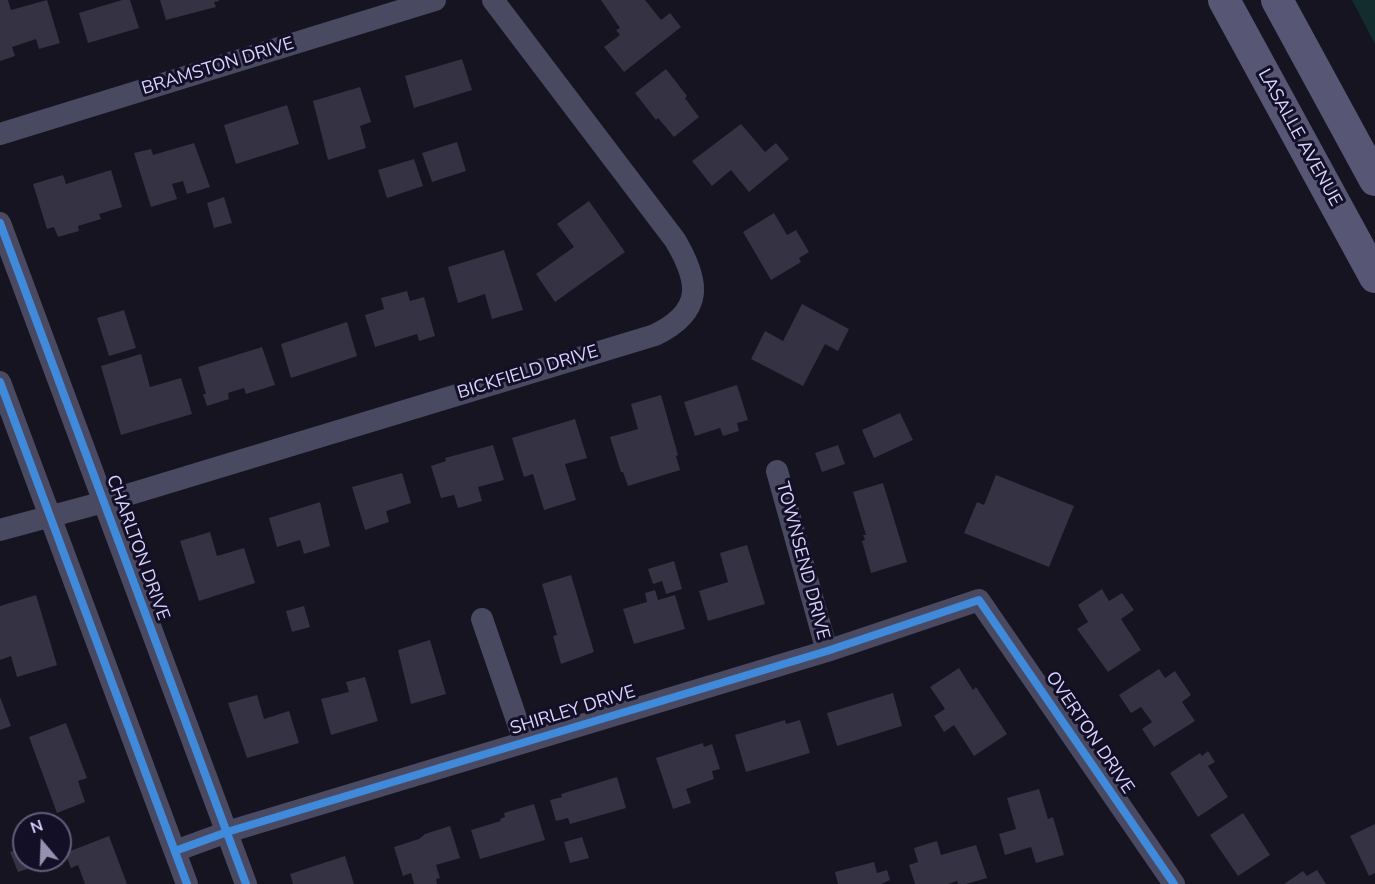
<!DOCTYPE html>
<html>
<head>
<meta charset="utf-8">
<style>
	body { margin:0 }
	#map { position:relative; width:1375px; height:884px; overflow:hidden; background:#161421; font-family:"Nunito Sans",sans-serif }
	canvas { display:block }
	.north { position:absolute; left:12px; top:812px; width:60px; height:60px; box-sizing:border-box; background:#130f26; border:2px solid #625e7d; border-radius:50%; rotate:341deg; font-size:16px; font-weight:700; line-height:24px; text-align:center; color:#d9d4ff }
	.north::after { content:''; display:block; margin:auto; width:21px; height:27px; background:#9591b1; clip-path:polygon(50% 0,100% 100%,50% 72%,0 100%) }
</style>
</head>
<body>
<div id="map">
<canvas width="1375" height="884"></canvas>
<div class="north">N</div>
</div>
<script>
const g = document.querySelector('canvas').getContext('2d');
g.lineJoin = 'round';
function fillPath(path, color) { g.fillStyle = color; g.fill(path, 'evenodd'); }
function strokePath(path, color, width, dash) { g.strokeStyle = color; g.lineWidth = width; g.lineCap = dash ? 'butt' : 'round'; g.setLineDash(dash || []); g.stroke(path); }
function write(font, color, halo, rows, align = 'center') {
  g.font = font + ' "Nunito Sans",sans-serif'; g.lineWidth = 6; g.setLineDash([]); g.textBaseline = 'middle'; g.strokeStyle = halo; g.fillStyle = color; for (const [text, x, y, turn = 0] of rows) {
    g.save(); g.translate(x, y); g.rotate((+turn || 0) * Math.PI / 180); g.textAlign = isNaN(turn) ? turn : align; if (halo) g.strokeText(text, 0, 0); g.fillText(text, 0, 0); g.restore();
  }
}
const green = new Path2D(`
	M1352,0H1375V44Z`);
const building = new Path2D(`
	M0,0H8L11,10L47,0L60,43L39,49L36,39L12,47L15,56L0,61Z
	M122,0H130L139,28L88,43L79,13Z
	M160,0H219V1L214,2L216,7L166,20Z
	M601,0H645L661,20L670,13L681,27L624,72L604,47L620,35L616,30L620,28Z
	M462,59L472,90L414,108L405,76Z
	M666,69L687,96L685,98L699,117L674,137L658,118L656,120L635,93Z
	M360,87L371,122L360,126L366,148L328,160L313,101Z
	M287,105L299,144L236,164L224,125Z
	M741,124L765,152L776,143L789,159L749,192L731,170L712,186L692,161Z
	M457,142L466,171L432,182L422,153Z
	M194,143L210,187L187,194L183,181L172,184L177,199L151,207L134,153L151,149L153,155Z
	M414,159L423,186L387,198L378,170Z
	M111,170L122,207L99,214L101,219L78,226L79,231L58,237L54,227L47,229L33,184L63,175L66,184Z
	M224,197L232,223L214,228L207,203Z
	M589,201L625,252L555,302L536,274L574,247L557,224Z
	M774,213L787,235L796,230L809,252L799,258L801,262L771,280L743,232Z
	M504,250L523,310L492,319L485,294L458,303L448,267Z
	M407,291L410,301L424,297L435,336L419,341L417,334L375,347L365,315L384,309L381,298Z
	M802,304L849,329L838,351L825,344L803,386L751,359L765,331L783,341Z
	M124,310L136,348L109,356L97,318Z
	M347,322L357,356L291,378L281,344Z
	M262,347L275,385L246,394L244,388L228,393L229,399L207,406L203,394H206L198,367Z
	M141,354L150,387L181,378L192,414L121,435L101,366Z
	M737,385L748,420L737,423L739,431L723,436L720,428L695,436L684,402Z
	M661,395L678,455L676,456L680,470L628,486L623,472H621L610,437L638,429L631,404Z
	M900,413L913,440L874,458L862,430Z
	M575,419L587,458L565,464L576,500L544,510L533,474L524,477L512,438Z
	M493,445L504,480L478,487L482,501L458,508L454,495L441,498L431,466L446,461L445,458Z
	M838,445L845,464L822,472L815,453Z
	M402,473L411,503L386,511L389,522L365,530L352,487Z
	M996,475L1074,506L1049,567L964,533L977,502L984,505Z
	M883,483L907,562L871,573L862,541L865,540L863,535H866L853,492Z
	M320,502L330,546L304,554L300,540L277,547L269,518Z
	M210,532L217,556L244,548L255,583L199,601L180,541Z
	M747,545L765,604L708,621L699,591L728,582L720,553Z
	M674,561L682,589L666,594L662,581L653,584L648,569Z
	M571,575L594,652L561,664L553,636L557,635L542,584Z
	M1102,589L1109,601L1122,593L1134,610L1121,619L1141,650L1108,672L1077,629L1088,622L1078,605Z
	M655,590L658,600L675,595L685,629L634,644L623,609L647,602L645,593Z
	M36,595L57,665L17,677L11,656L0,660V606Z
	M304,606L310,627L292,632L286,611Z
	M430,640L446,694L411,704L398,650Z
	M959,668L973,690L976,687L1007,734L974,756L954,725L944,732L934,716L945,709L930,687Z
	M1159,669L1165,678L1175,671L1191,695L1182,702L1195,721L1154,747L1142,729L1152,722L1141,707L1131,713L1119,695Z
	M365,677L378,721L331,735L321,699L349,692L346,682Z
	M893,693L902,726L837,746L827,713Z
	M257,695L264,719L289,711L299,743L247,758L228,703Z
	M0,697L11,726L0,730Z
	M785,720L786,724L800,720L810,753L746,772L735,735Z
	M66,723L87,778L78,781L85,802L57,813L29,737Z
	M703,743L704,747L712,744L720,769L712,771L714,779L686,789L691,803L673,809L656,758Z
	M1208,751L1215,762L1208,766L1228,797L1198,817L1170,773L1200,753L1202,756Z
	M617,777L626,808L570,824L568,818L556,821L550,800L562,797L561,794Z
	M1039,789L1048,819L1053,817L1064,855L1036,863L1031,847L1005,855L999,834L1016,829L1007,798Z
	M534,804L545,840L480,859L471,830L501,821L500,819L505,817L504,813Z
	M1243,813L1270,855L1238,876L1210,835Z
	M1375,824V873L1369,876L1350,836Z
	M450,826L460,858L436,865L440,878L436,879L437,884H414L411,873L403,876L394,847L419,839L425,834Z
	M109,836L127,884H85L78,865L71,868L65,853Z
	M582,837L589,858L570,863L564,842Z
	M937,841L941,855L976,845L987,878L966,884H958L957,881L948,884H915L909,865L918,862L914,848Z
	M24,846V860H35L37,866L18,872L10,852Z
	M345,856L354,884H293L290,874Z
	M874,862L877,873L887,870L890,880L881,884H838L835,872Z
	M1317,870L1326,884H1284L1303,871L1307,876Z`);
const minor = new Path2D(`
	M0,134L435,0
	M0,223L246,884
	M0,382L187,884
	M777,471L827,651
	M0,530L104,502L655,335C704,311 700,282 675,240L493,0
	M482,619L524,741
	M175,851L227,832L827,651L979,600L1174,884`);
const secondary = new Path2D(`
	M1224,0L1375,277
	M1277,0L1375,180`);
const cycleway = new Path2D(`
	M0,223L246,884
	M0,382L187,884
	M175,851L227,832L827,651L979,600L1174,884`);
const streetNames = [
	["BRAMSTON DRIVE",218,67,-17],
	["LASALLE AVENUE",1299,138,61],
	["BICKFIELD DRIVE",528,373,-17],
	["CHARLTON DRIVE",137,548,70],
	["TOWNSEND DRIVE",802,561,75],
	["SHIRLEY DRIVE",573,711,-17],
	["OVERTON DRIVE",1089,733,56]
];
fillPath(green, '#132c2d');
fillPath(building, '#343243');
strokePath(minor, '#4a4962', 22);
strokePath(secondary, '#575674', 32);
strokePath(cycleway, '#408adc', 8);
write('18px', '#d9d4ff', '#130f26', streetNames);
</script>
</body>
</html>
